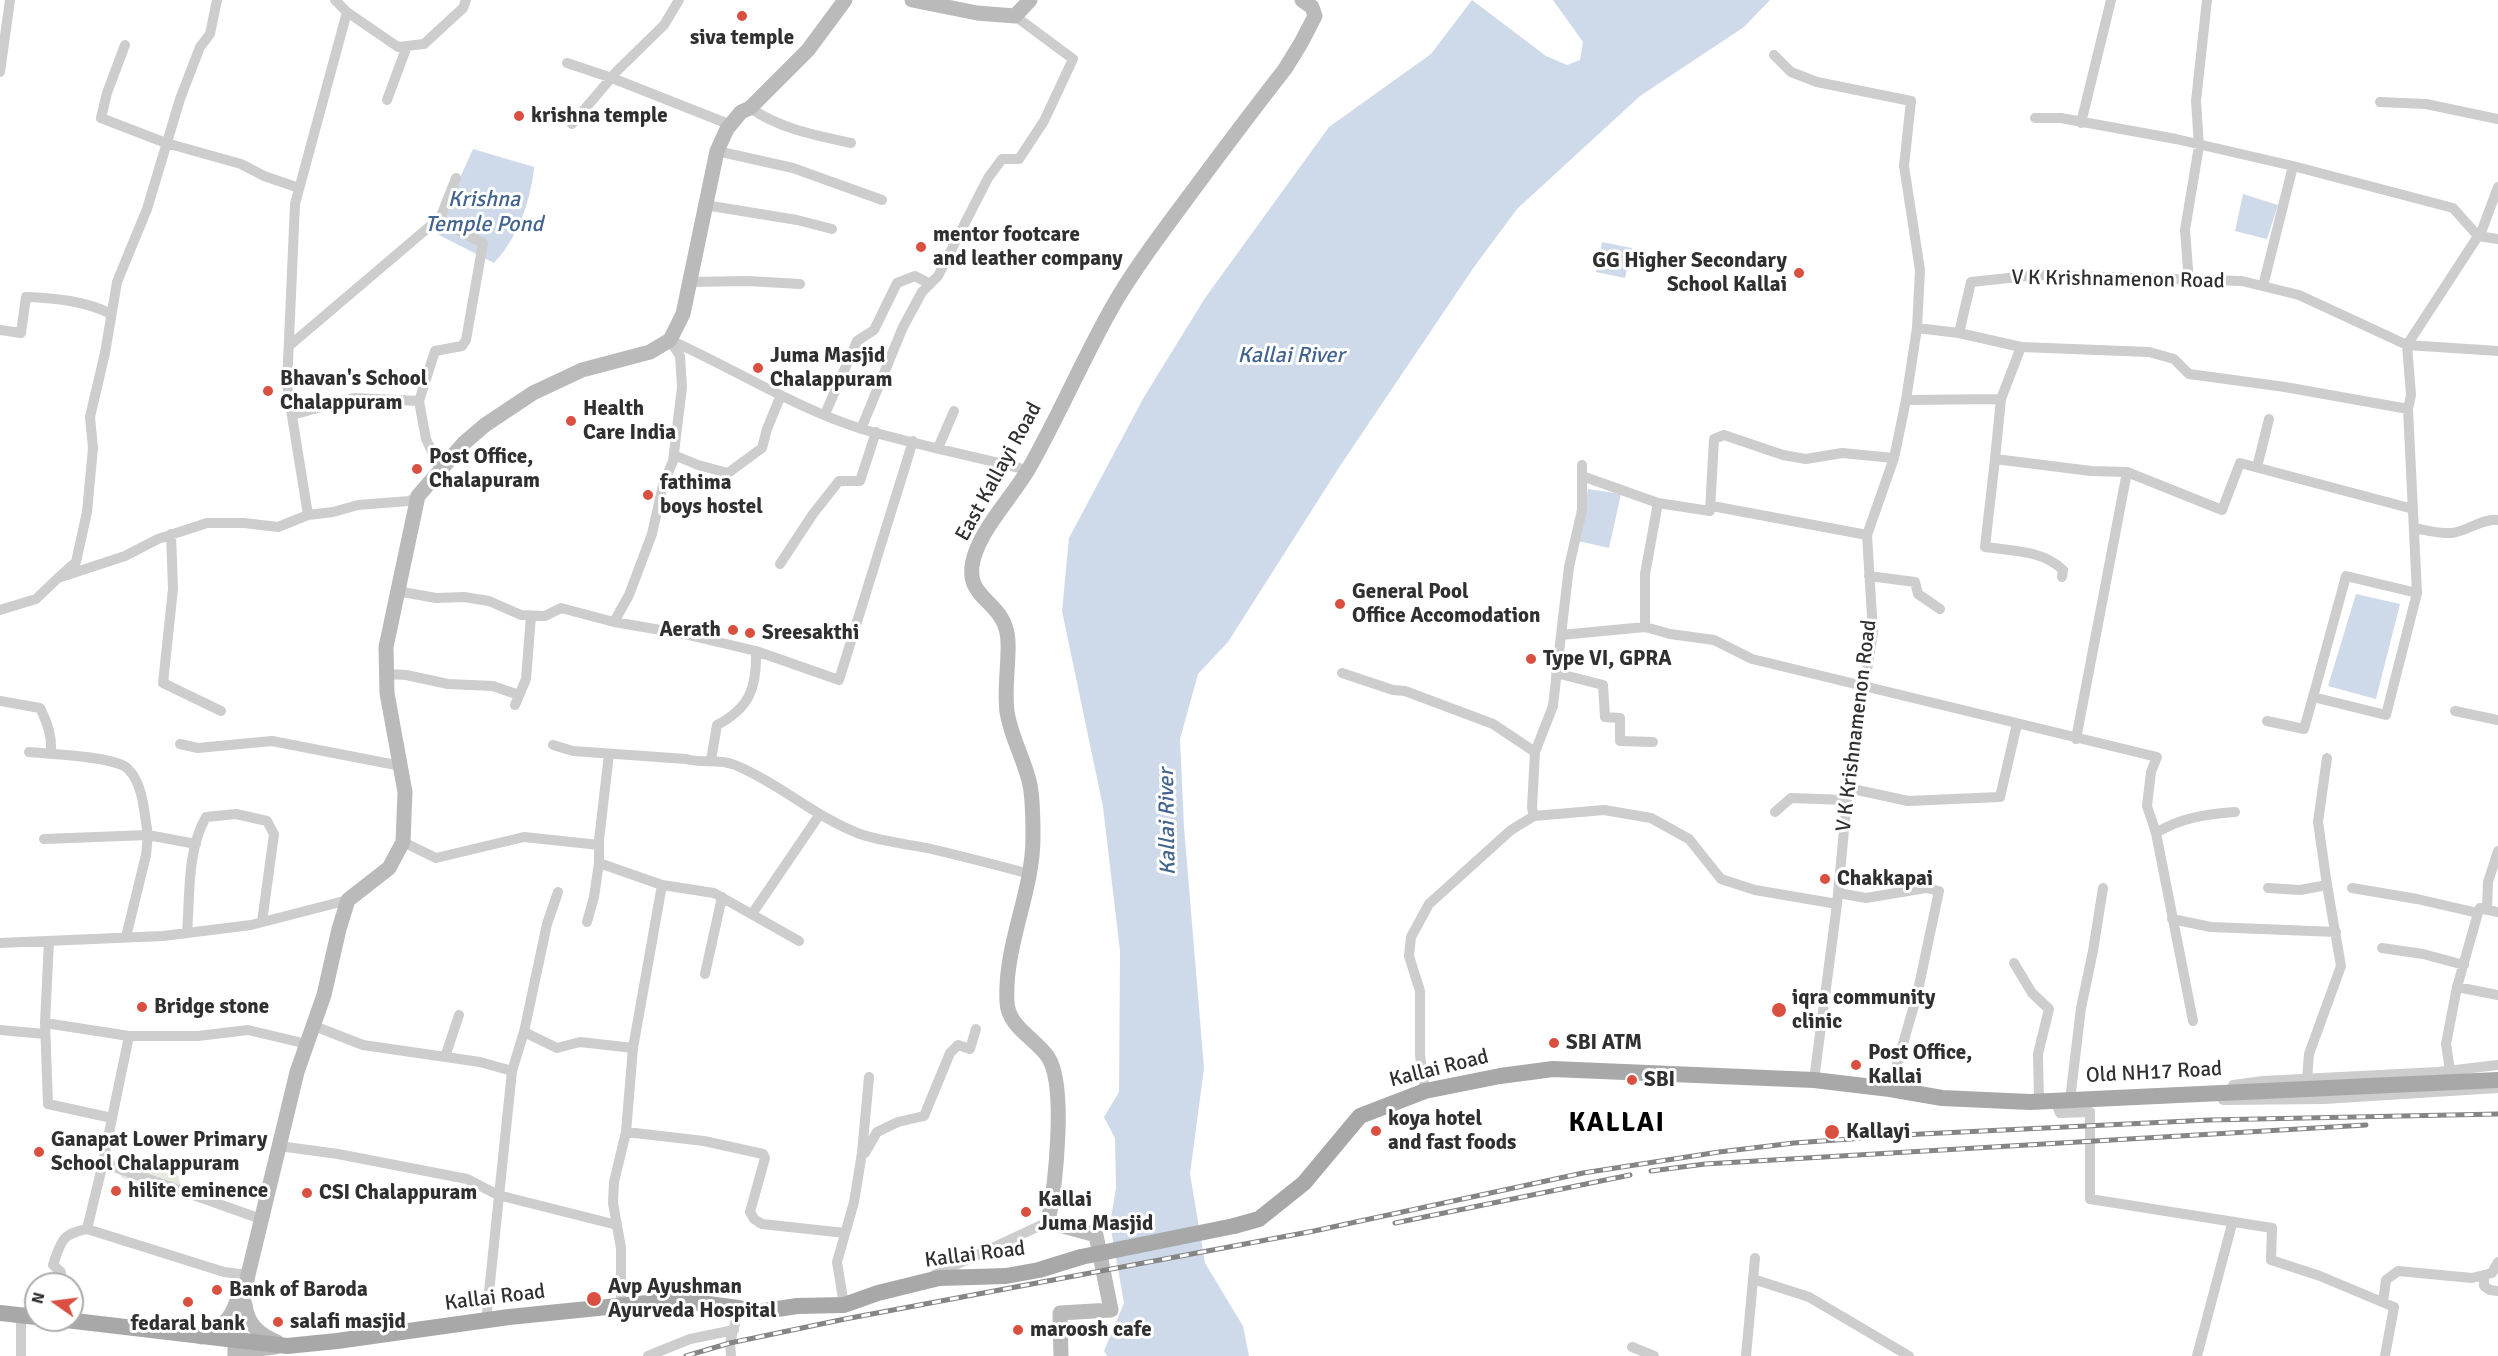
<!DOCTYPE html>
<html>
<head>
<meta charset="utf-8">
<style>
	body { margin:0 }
	#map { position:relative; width:2498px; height:1356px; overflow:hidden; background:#fff; font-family:Signika,sans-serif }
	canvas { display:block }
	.north { position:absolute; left:24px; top:1272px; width:60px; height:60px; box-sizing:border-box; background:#fff; border:2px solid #acacac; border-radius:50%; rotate:284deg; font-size:16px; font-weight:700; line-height:24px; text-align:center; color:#303030 }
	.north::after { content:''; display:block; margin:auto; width:21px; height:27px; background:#d95041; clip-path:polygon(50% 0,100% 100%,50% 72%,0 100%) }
</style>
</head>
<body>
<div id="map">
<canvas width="2498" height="1356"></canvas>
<div class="north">N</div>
</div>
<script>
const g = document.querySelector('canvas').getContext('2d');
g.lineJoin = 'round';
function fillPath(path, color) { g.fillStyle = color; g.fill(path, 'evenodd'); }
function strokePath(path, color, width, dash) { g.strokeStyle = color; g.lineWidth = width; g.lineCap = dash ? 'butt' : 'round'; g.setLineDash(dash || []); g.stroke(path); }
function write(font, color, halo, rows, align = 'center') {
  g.font = font + ' Signika,sans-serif'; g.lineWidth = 6; g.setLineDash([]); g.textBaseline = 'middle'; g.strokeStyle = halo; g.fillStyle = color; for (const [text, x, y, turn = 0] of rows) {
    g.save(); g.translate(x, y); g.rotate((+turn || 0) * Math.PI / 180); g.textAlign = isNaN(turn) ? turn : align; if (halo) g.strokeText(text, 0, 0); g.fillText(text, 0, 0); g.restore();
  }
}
const green = new Path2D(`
	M115,1159L157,1161L162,1163L165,1167H171C179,1175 183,1183 179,1194C150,1202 147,1183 122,1178L111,1161Z`);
const water = new Path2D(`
	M1472,0L1546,56L1567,65L1580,60L1583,42L1553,0H1770L1744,27L1640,96L1517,209L1474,267L1338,469L1228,642L1198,674L1180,739L1184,827L1204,1068L1190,1174L1205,1263L1243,1326L1249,1356H1107L1104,1351L1124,1303L1110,1224L1116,1188L1115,1138L1104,1117L1119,1092L1120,951L1103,807L1062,611L1069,538L1144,397L1205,298L1329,127L1431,54Z
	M473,149L534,167C531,201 517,239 494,263L435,233Z
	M2243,194L2278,205L2267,239L2235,231Z
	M1602,242L1632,248L1625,278L1596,272Z
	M1588,489L1621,494L1609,548L1578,541Z
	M2356,594L2400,604L2376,699L2328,686Z`);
const street = new Path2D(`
	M335,0L347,12
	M125,45L107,93L101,118L166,143L241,164L264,176L299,188
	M1774,55L1791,72L1817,82L1911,101L1904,166L1920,270L1917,328
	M567,63L612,78L731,125
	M0,72L10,0
	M387,100L407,46
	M2380,102L2426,104L2498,119
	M750,108C781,129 814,135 851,143
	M2035,118H2061L2176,139L2293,166L2263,286
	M2081,123L2111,0
	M572,124L617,71L664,25L679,0
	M717,151L793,168L882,200
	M2293,166L2453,208L2478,236L2498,239
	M705,205L797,220L832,229
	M439,221L483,243L466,340L462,346L435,351L419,401L426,439L440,469
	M690,282L748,281L800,284
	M2189,282L2185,230L2199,146L2196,101L2207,0
	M0,330L21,333L26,297C55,298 86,301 111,314
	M1959,333L2021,347L2149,352L2174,359L2189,374L2285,387L2408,409L2417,593L2386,715L2313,697L2304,729L2267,721
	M670,340C733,368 797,409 862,429C916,445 973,456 1027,470
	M289,346L429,227L439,221L456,178
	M2001,399L2021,347
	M1906,400L2001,399L1995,459L2091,471L2127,472L2222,510L2240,463L2413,509
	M2408,409L2411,395L2407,345L2482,230L2498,187
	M825,414L857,341L874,330L897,283L915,276L930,284
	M292,415L354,398L419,401
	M861,429L903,327L922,292L938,276L988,178L1002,159H1019L1044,121L1073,59L1015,16
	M938,448L954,411
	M674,455L698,465L728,473L762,448L767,429L781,395
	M1995,459L1985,547C2013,551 2042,550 2063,570L2062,577
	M2257,467L2269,419
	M1582,476L1658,503
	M1712,506L1867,535
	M308,515L287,385L295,204L347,12L398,47L424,44L463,8L466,0
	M2414,528C2426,530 2440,534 2452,533C2467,531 2484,518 2498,520
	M171,534L173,589L163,683L221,711
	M780,564L813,514L839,481H860L876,432
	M1869,576L1915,582L1918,594L1940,609
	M58,578L76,562L87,512L93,448L90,417L105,353L117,282L147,209L180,99L200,47L210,34L217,0
	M397,591L436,598L464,597L489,601L521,615L545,616L561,608L614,622L629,595L652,534L663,485L673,461L682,387L680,356L670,340
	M0,610L36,599L58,578L125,556L158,539L207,523H244L278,527L308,515L333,512L358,505L409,501L418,496
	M614,622L684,634L756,651C757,687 750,708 717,725L711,760
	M1645,627L1670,634L1714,640L1752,659L2157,757L2151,772L2147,806L2156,833
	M1561,635L1569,567L1582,510V465
	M756,651L839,680L913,441
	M1342,673L1393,690L1405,691L1493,724L1535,752
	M1556,673L1603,685L1605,717L1620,718V741L1653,742
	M387,674L406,675L448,684L493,686L519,695
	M2313,697L2346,576L2417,593
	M0,701L40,708C48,724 52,736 51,754
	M515,705L526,679L531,616
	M2455,711L2498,720
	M2076,739L2127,472
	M180,744L198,748L272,741L401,766
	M553,745L573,751L686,759C703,764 718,758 735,765C779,783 815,817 860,834C881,841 905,844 927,848C962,856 996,865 1030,874
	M29,752C49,754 116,756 128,769C144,785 144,814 148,835L196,844
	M2327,758L2318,822L2327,885
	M1848,788L1908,801L2000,797L2017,724
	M1775,812L1791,798L1846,800
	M1534,816L1604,810L1651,818L1689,839L1721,879L1755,890L1837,904
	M44,839L148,835L146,855L126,937
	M403,842L436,858L524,837L599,845
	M599,863L662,885L714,893L799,941
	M2268,888L2300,890L2327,885L2341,966L2309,1054L2307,1079
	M2352,888L2417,899L2478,913
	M558,892L547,924L524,1032L557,1048L580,1042L633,1048
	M1838,893L1866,898L1926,888L1939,891L1917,995L1890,1089
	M2487,910L2488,882L2498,851
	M752,914L820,814
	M2172,919L2211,927L2336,932
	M587,922L594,897L599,863V840L609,754
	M187,933C190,895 187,850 206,817L236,814L267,821L274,834L262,922
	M49,941L45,1023L48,1104L112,1118L103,1163L261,1219
	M0,943L163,936L251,925L348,900
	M2382,948L2423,954L2464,965
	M2014,963L2032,993L2049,1009L2038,1054L2039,1102
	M705,974L722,897
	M2457,987L2498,995
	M2193,1021L2156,833C2180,818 2206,814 2235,812
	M45,1023L129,1036H198L248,1030L307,1044
	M314,1026L363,1045L480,1062L512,1071
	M0,1030L45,1034
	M445,1057L459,1015
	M2450,1071L2446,1044L2457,987L2478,913L2480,908L2498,912
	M1814,1080L1837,904L1848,788L1873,633L1867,535L1894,458L1906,400L1917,328L1959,333L1971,282L2037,275L2242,281L2299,295L2407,345L2498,351
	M2233,1085L2263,1081L2438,1072L2498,1065
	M1425,1091L1420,1055V991L1409,956L1411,937L1429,904L1511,830L1534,816L1532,808L1535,752L1553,706L1561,635L1645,627V574L1658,503L1710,511L1714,439L1724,435L1783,455L1806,459L1842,453L1894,458
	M2070,1100L2081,1008L2093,951L2103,888
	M2223,1100L2324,1099L2498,1088
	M2055,1101L2060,1113L2090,1112V1199L2272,1228L2271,1260L2320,1276L2394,1307L2385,1356
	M112,1118L129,1036
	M626,1132L704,1141L763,1154L765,1158L750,1212L754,1219L762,1224L845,1233
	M279,1146L338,1154L467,1179L498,1195L617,1225
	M865,1153L877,1132L898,1122L924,1116L950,1053L958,1045L970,1049L976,1029
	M103,1163L87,1229L224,1272L248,1275
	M934,1275L1048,1222
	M2484,1275V1286L2490,1290L2498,1291
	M1753,1279L1809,1297L1909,1356
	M58,1284L61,1272L53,1265C61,1242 61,1234 87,1229
	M2383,1302L2386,1280L2398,1271L2472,1278L2492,1273L2498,1262
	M844,1305L837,1262L854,1202L862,1153L869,1077
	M621,1306V1248L613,1203L614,1182L626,1132L633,1048L662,885
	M21,1315V1356
	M486,1321L512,1071L524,1032
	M1632,1347L1654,1356
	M648,1356L690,1339L734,1330
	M731,1356L730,1343L739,1308
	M1746,1356L1755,1258
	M2197,1356L2232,1224`);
const secondary = new Path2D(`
	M912,0L977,13L1015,16L1030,0
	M245,1304C247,1324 259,1335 277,1342
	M201,1337C220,1328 231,1321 237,1300
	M235,1356V1341L248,1275L297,1072L324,995L339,929L348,900L389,868L403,842L405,792L387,693L386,647L418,496L464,443L485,425L533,393L582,370L650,352L670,340L683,314L717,151L727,129L741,112L750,108L808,50L845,0
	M246,1356L258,1349L275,1347
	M1061,1356L1060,1313L1111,1310L1096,1235L1048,1222C1055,1188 1067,1086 1048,1057C1035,1038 1008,1027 1007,1002C1004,945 1033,893 1033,837C1033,820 1033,801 1030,785C1025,760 1011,738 1007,712C1004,689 1009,664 1008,641C1006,596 957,602 976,551C986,524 1013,495 1028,470C1059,416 1083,358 1114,304C1133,271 1157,239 1180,208C1214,162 1249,115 1285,69L1301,43L1315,16L1312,7L1302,0`);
const primary = new Path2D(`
	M1234,1226L1259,1219L1304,1183L1360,1116L1425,1091L1500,1076L1553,1069L1814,1080L1890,1089L1942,1098L2030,1102L2498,1080
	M0,1313L36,1317
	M66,1320L287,1346L337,1341L509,1317L677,1300L739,1308L758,1312L797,1306L844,1305L878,1293L939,1278L1006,1276L1039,1270L1081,1257`);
const rail = new Path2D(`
	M1651,1171L1705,1164L2366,1125
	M1395,1223L1630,1175
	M686,1356L730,1343L845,1319L1314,1231L1583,1173L1719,1152L1794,1143L1921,1134L2209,1120L2498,1114`);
const primaryBridge = new Path2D(`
	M1081,1257L1234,1226`);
const markers = [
	[742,16,6,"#d95041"],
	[519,116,6,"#d95041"],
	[921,247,6,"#d95041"],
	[1799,273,6,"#d95041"],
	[758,368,6,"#d95041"],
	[268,391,6,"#d95041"],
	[571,421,6,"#d95041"],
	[417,469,6,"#d95041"],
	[648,495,6,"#d95041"],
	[1340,604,6,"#d95041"],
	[733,630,6,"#d95041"],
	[750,633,6,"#d95041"],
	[1531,659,6,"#d95041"],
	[1825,879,6,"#d95041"],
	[142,1007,6,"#d95041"],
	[1779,1010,8,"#d95041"],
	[1554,1043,6,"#d95041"],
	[1856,1065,6,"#d95041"],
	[1632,1080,6,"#d95041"],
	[1376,1131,6,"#d95041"],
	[1832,1132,8,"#d95041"],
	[39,1152,6,"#d95041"],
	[116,1191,6,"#d95041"],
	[307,1193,6,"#d95041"],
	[1026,1212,6,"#d95041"],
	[217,1290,6,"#d95041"],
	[594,1299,8,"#d95041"],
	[188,1302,6,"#d95041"],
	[278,1322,6,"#d95041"],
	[1018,1330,6,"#d95041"]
];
const poiNames = [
	["siva temple",742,38,"center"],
	["krishna temple",531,116],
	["mentor footcare",933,235],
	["and leather company",933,259],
	["GG Higher Secondary",1787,261,"right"],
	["School Kallai",1787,285,"right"],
	["Juma Masjid",770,356],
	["Chalappuram",770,380],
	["Bhavan's School",280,379],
	["Chalappuram",280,403],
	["Health",583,409],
	["Care India",583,433],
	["Post Office,",429,457],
	["Chalapuram",429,481],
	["fathima",660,483],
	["boys hostel",660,507],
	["General Pool",1352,592],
	["Office Accomodation",1352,616],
	["Aerath",721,630,"right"],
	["Sreesakthi",762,633],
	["Type VI, GPRA",1543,659],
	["Chakkapai",1837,879],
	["iqra community",1792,998],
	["clinic",1792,1022],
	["Bridge stone",154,1007],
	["SBI ATM",1566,1043],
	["Post Office,",1868,1053],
	["Kallai",1868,1077],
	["SBI",1644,1080],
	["koya hotel",1388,1119],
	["and fast foods",1388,1143],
	["Kallayi",1846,1132],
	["Ganapat Lower Primary",51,1140],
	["School Chalappuram",51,1164],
	["hilite eminence",128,1191],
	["CSI Chalappuram",319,1193],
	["Kallai",1038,1200],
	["Juma Masjid",1038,1224],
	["Avp Ayushman",608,1287],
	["Ayurveda Hospital",608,1311],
	["Bank of Baroda",229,1290],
	["salafi masjid",290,1322],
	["fedaral bank",188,1324,"center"],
	["maroosh cafe",1030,1330]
];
const streetNames = [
	["V K Krishnamenon Road",2118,280,1],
	["East Kallayi Road",999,472,-61],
	["V K Krishnamenon Road",1857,726,-83],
	["Kallai Road",1439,1069,-14],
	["Old NH17 Road",2154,1073,-3],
	["Kallai Road",975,1255,-7],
	["Kallai Road",495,1298,-7]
];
const waterNames = [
	["Krishna",484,200],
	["Temple Pond",484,225],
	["Kallai River",1291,356],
	["Kallai River",1168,822,-91]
];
const districtNames = [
	["KALLAI",1617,1124]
];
fillPath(green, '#e4ece0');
fillPath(water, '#cedaea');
strokePath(street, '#cdcdcd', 10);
strokePath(secondary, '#bababa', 15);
strokePath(primary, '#a8a8a8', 16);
strokePath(rail, '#858585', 5);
strokePath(rail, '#fff', 3, [9]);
strokePath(primaryBridge, '#a8a8a8', 16);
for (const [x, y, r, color] of markers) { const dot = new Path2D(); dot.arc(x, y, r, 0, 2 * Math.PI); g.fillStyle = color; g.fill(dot); strokePath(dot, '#fff', 2); }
write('bold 21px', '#303030', '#fff', poiNames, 'left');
write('21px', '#303030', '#fff', streetNames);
write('italic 22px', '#43648e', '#fff', waterNames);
g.letterSpacing = '1.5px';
write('bold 27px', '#000', '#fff', districtNames);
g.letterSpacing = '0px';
</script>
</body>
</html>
